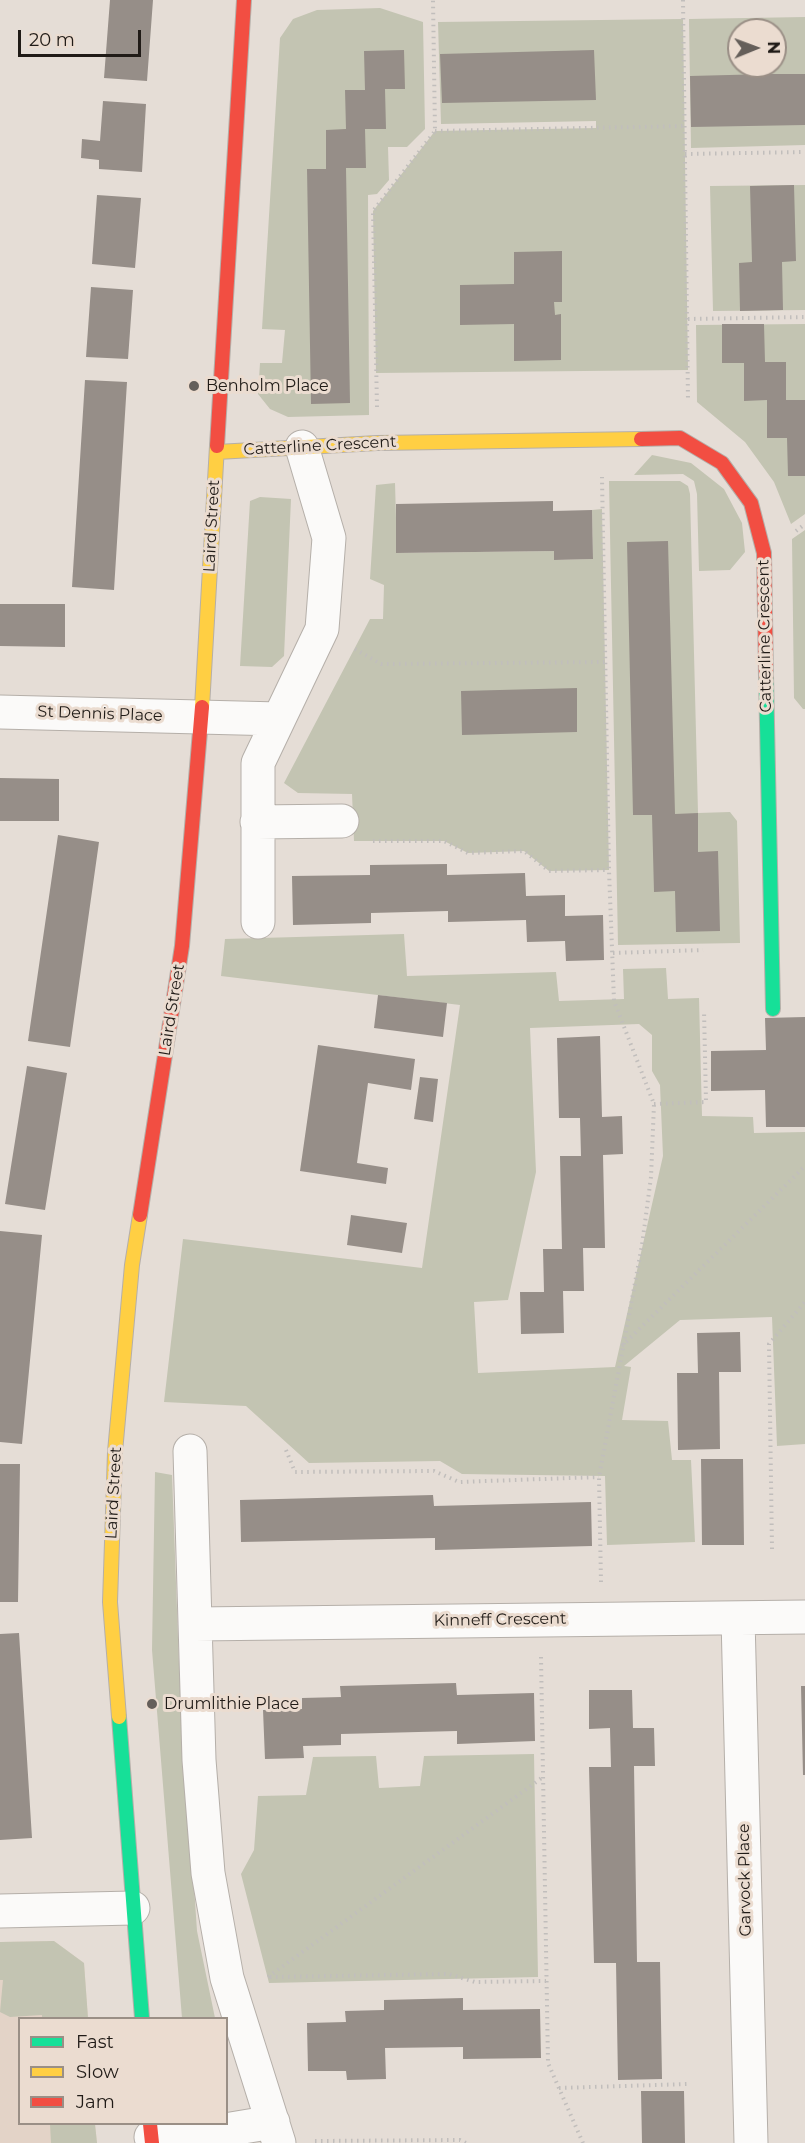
<!DOCTYPE html>
<html>
<head>
<meta charset="utf-8">
<style>
	body { margin:0 }
	#map { position:relative; width:805px; height:2143px; overflow:hidden; background:#e5ddd6; font-family:Montserrat,sans-serif }
	canvas { display:block }
	.legend { position:absolute; left:18px; top:2017px; width:210px; height:108px; box-sizing:border-box; background:#ebdcd0; border:2px solid #9a8f86; margin:0; padding:8px 10px; list-style:none; font-size:18px; color:#201b17 }
	.legend li { display:flex; align-items:center; gap:12px; height:30px }
	.legend b { width:30px; border:2px solid #9a8f86 }
	.north { position:absolute; left:727px; top:18px; width:60px; height:60px; box-sizing:border-box; background:#ebdcd0; border:2px solid #9a8f86; border-radius:50%; rotate:89deg; font-size:16px; font-weight:700; line-height:24px; text-align:center; color:#201b17 }
	.north::after { content:''; display:block; margin:auto; width:21px; height:27px; background:#655f5a; clip-path:polygon(50% 0,100% 100%,50% 72%,0 100%) }
	.scale { position:absolute; left:18px; top:30px; width:123px; height:27px; box-sizing:border-box; border:3px solid #201b17; border-top:0; padding-left:8px; font-size:18px; line-height:21px; white-space:nowrap; color:#201b17; -webkit-text-stroke:4px #ebdcd0; paint-order:stroke }
</style>
</head>
<body>
<div id="map">
<canvas width="805" height="2143"></canvas>
<ul class="legend">
<li><b style="height:8px;background:#16e098"></b>Fast</li>
<li><b style="height:8px;background:#ffcf43"></b>Slow</li>
<li><b style="height:8px;background:#f24e42"></b>Jam</li>
</ul>
<div class="north">N</div>
<div class="scale">20 m</div>
</div>
<script>
const g = document.querySelector('canvas').getContext('2d');
g.lineJoin = 'round';
function fillPath(path, color) { g.fillStyle = color; g.fill(path, 'evenodd'); }
function strokePath(path, color, width, dash) { g.strokeStyle = color; g.lineWidth = width; g.lineCap = dash ? 'butt' : 'round'; g.setLineDash(dash || []); g.stroke(path); }
function write(font, color, halo, rows, align = 'center') {
  g.font = font + ' Montserrat,sans-serif'; g.lineWidth = 6; g.setLineDash([]); g.textBaseline = 'middle'; g.strokeStyle = halo; g.fillStyle = color; for (const [text, x, y, turn = 0] of rows) {
    g.save(); g.translate(x, y); g.rotate((+turn || 0) * Math.PI / 180); g.textAlign = isNaN(turn) ? turn : align; if (halo) g.strokeText(text, 0, 0); g.fillText(text, 0, 0); g.restore();
  }
}
const built = new Path2D(`
	M54,1941L84,1963L88,2018H20V2124H95L97,2143H0V1942Z`);
const green = new Path2D(`
	M380,8L423,22L425,129L407,147H388L389,180L377,194L368,195L369,415L288,417L270,409L258,394L260,363H282L285,330L262,329L280,38L293,19L317,10Z
	M805,17V145L691,148L689,19ZM739,30H775V66H739Z
	M683,19L688,370L376,373L373,211L435,131L596,128V121L441,124L438,22Z
	M805,185V310L713,311L710,186Z
	M805,324V514L791,524L774,482L745,442L697,402L696,325Z
	M652,455L691,463L724,489L742,523L745,552L730,570L699,571L697,494L694,481L683,474L634,475Z
	M609,481H680L688,486L690,494L698,813L730,812L737,821L740,943L618,945Z
	M395,483L397,553L554,551V560L593,559L592,510L602,509L609,870L549,871L524,851L468,853L444,841H354L352,794L298,793L284,783L370,619H383L384,585L370,579L376,485Z
	M260,497L291,499L284,656L272,667L240,666L250,501Z
	M805,530V709H803L794,698L792,539Z
	M404,934L407,976L556,972L559,1001L624,999L623,969L666,968L668,999L699,998L702,1116L753,1117L754,1133L805,1132V1444L777,1446L772,1317L680,1320L624,1366L631,1367L622,1420L668,1421L672,1460H691L695,1542L607,1545L605,1476L462,1474L440,1461L309,1463L246,1406L164,1402L183,1239L422,1268L460,1005L221,976L225,939ZM639,1024L652,1035V1071L660,1085L663,1156L615,1367L478,1373L474,1302L508,1300L536,1172L530,1028Z
	M155,1472L172,1475L179,1664L197,1931L215,2018H182L152,1650Z
	M534,1754L538,1977L269,1983L241,1874L254,1850L258,1796L306,1795L313,1757L376,1756L379,1788L420,1786L424,1756Z
	M54,1941L84,1963L88,2018H42V2015L10,2017L0,2012L3,1980H0V1942Z
	M50,2124H95L97,2143H51Z`);
const building = new Path2D(`
	M110,0H153L147,81L104,78Z
	M404,50L405,89H385L386,129H365L366,168H346L350,403L311,404L307,169H326V130L346,129L345,90H365L364,51Z
	M594,50L596,100L442,103L440,54Z
	M768,74H805V125L691,127L690,76Z
	M103,101L146,104L142,172L99,169V160L81,158L82,139L100,141Z
	M794,185L796,261L782,262L783,310L740,311L739,263L752,262L750,186Z
	M97,195L141,198L135,268L92,264Z
	M562,251V302H554L555,315L561,314V360L514,361V324L460,325V285L514,284V252Z
	M91,287L133,290L128,359L86,357Z
	M722,324H764L765,362H786V400H805V476H788L787,438H767V400L744,401V363H722Z
	M85,380L127,382L114,590L72,587Z
	M553,501V511L592,510L593,559L554,560V551L396,553V504Z
	M668,541L675,814L698,813V852L718,851L720,931L676,932L675,891L654,892L652,815H633L627,542Z
	M0,604H65V647L0,646Z
	M577,688V732L462,735L461,691Z
	M0,778L59,779V821H0Z
	M58,835L99,842L70,1047L28,1041Z
	M447,864V875L525,873L526,896L565,895V916L603,915L604,960L566,961L565,941L527,942L526,920L448,922V911L371,913V923L293,925L292,876L370,875V865Z
	M378,995L447,1003L443,1037L374,1028Z
	M805,1017V1127H766L765,1090L711,1091V1051L766,1050L765,1018Z
	M600,1036L602,1117L622,1116L623,1154L603,1155L605,1248H583L584,1291H563L564,1333L521,1334L520,1292H544L543,1249H562L560,1156H581L580,1118H559L557,1038Z
	M318,1045L415,1059L411,1090L368,1083L357,1163L388,1168L386,1184L300,1171Z
	M27,1066L67,1073L45,1210L5,1204Z
	M420,1077L438,1079L433,1122L414,1119Z
	M351,1215L407,1223L402,1253L347,1245Z
	M0,1231L42,1235L22,1444L0,1442Z
	M740,1332L741,1372H719L720,1449L678,1450L677,1373H698L697,1333Z
	M701,1459H743L744,1545H702Z
	M0,1464H20L18,1602H0Z
	M433,1495L434,1506L591,1502L592,1546L435,1550V1538L241,1542L240,1500Z
	M19,1633L32,1838L0,1840V1634Z
	M456,1683L457,1695L534,1693L535,1741L457,1744V1731L341,1734V1745L303,1746L304,1758L265,1759L263,1710L302,1709V1698L341,1697L340,1686Z
	M801,1686H805V1775H803Z
	M589,1690H632L633,1728H654L655,1766H634L637,1962H660L662,2079L618,2080L616,1963H594L589,1767H611L610,1728L589,1729Z
	M463,1998V2010L540,2009L541,2058L463,2059V2047L385,2048L386,2079L347,2080L346,2071H308L307,2023L346,2022L345,2011L384,2010V2000Z
	M641,2091H684L685,2143H642Z`);
const path = new Path2D(`
	M683,0L688,401
	M435,131L685,126
	M685,154L805,152
	M688,319L805,317
	M377,407L373,211L435,131L433,0
	M796,531L805,524
	M355,649L381,664L605,662
	M373,841H444L468,853L524,851L549,871L609,870
	M613,953L703,950
	M654,1104L706,1102L704,1010
	M622,1346L805,1166
	M286,1450L295,1472L434,1471L459,1482L599,1477
	M772,1549L769,1344L805,1302
	M601,1582L599,1477L642,1245L651,1177L654,1104L614,1001L609,870L602,477
	M541,1657L548,2063L583,2143
	M268,1977L543,1777
	M270,1977L449,1974L475,1982L546,1981
	M559,2088L687,2084
	M315,2141L460,2140L466,2143`);
const street = new Path2D(`
	M0,712L279,719L322,629L329,538L302,447
	M257,822L342,821
	M258,922V763L279,719
	M190,1451L199,1760L208,1873L227,1978L279,2143
	M738,1618L751,2143
	M195,1624L805,1617
	M0,1911L133,1908
	M151,2137L213,2132L273,2122`);
const fast = new Path2D(`
	M766,676L773,1009
	M119,1717L142,2018`);
const slow = new Path2D(`
	M217,452L377,443L641,439
	M202,707L217,446
	M119,1717L110,1602L115,1452L132,1265L140,1215`);
const jam = new Path2D(`
	M641,439L680,438L722,463L751,503L764,553L766,676
	M217,446L244,0
	M140,1215L182,946L202,707
	M150,2124L152,2143`);
const markers = [
	[194,386,6,"#655f5a"],
	[152,1704,6,"#655f5a"]
];
const poiNames = [
	["Benholm Place",206,386],
	["Drumlithie Place",164,1704]
];
const streetNames = [
	["Catterline Crescent",320,446,-3],
	["Laird Street",212,526,-87],
	["Catterline Crescent",765,636,-91],
	["St Dennis Place",100,714,2],
	["Laird Street",172,1010,-81],
	["Laird Street",114,1493,-87],
	["Kinneff Crescent",500,1620,-1],
	["Garvock Place",745,1880,-91]
];
fillPath(built, '#e3d3c7');
fillPath(green, '#c3c4b2');
fillPath(building, '#968e88');
strokePath(street, '#b5afa9', 35);
strokePath(fast, '#b5afa9', 16);
strokePath(slow, '#b5afa9', 16);
strokePath(jam, '#b5afa9', 16);
strokePath(path, '#c1bebc', 4, [1.5, 4.5]);
strokePath(street, '#fbfaf9', 33);
strokePath(fast, '#16e098', 14);
strokePath(slow, '#ffcf43', 14);
strokePath(jam, '#f24e42', 14);
for (const [x, y, r, color] of markers) { const dot = new Path2D(); dot.arc(x, y, r, 0, 2 * Math.PI); g.fillStyle = color; g.fill(dot); strokePath(dot, '#ebdcd0', 2); }
write('16px', '#201b17', '#ebdcd0', poiNames, 'left');
write('16px', '#201b17', '#ebdcd0', streetNames);
</script>
</body>
</html>
